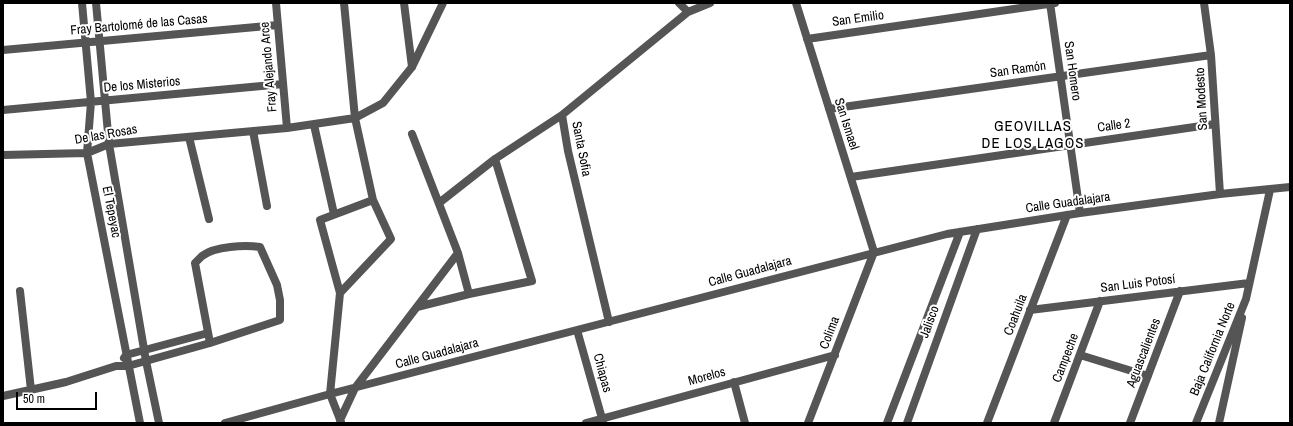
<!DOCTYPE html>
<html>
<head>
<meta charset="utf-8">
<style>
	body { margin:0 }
	#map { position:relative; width:1293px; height:426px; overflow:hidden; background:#fff; font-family:"Archivo Narrow",sans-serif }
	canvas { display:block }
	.frame { position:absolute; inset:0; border:4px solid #000; pointer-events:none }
	.scale { position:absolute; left:16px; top:392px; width:81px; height:18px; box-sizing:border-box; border:2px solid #000; border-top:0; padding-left:5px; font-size:12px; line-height:14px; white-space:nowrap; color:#000; -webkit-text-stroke:3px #fff; paint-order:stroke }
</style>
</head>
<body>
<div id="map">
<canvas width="1293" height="426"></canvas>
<div class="frame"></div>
<div class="scale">50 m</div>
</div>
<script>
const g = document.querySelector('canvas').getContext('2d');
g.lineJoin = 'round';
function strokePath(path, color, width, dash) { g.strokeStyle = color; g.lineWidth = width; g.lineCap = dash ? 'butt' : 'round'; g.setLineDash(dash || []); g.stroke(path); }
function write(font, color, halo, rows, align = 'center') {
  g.font = font + ' "Archivo Narrow",sans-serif'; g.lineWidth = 4; g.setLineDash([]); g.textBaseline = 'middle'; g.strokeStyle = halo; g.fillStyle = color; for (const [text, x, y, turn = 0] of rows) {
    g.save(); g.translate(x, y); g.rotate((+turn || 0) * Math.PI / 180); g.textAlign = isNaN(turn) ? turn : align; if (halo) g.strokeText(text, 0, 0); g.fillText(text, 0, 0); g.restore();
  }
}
const street = new Path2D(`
	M82,3L91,102L87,153L140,423
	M96,3L109,144L146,361L159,423
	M276,3L287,128
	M404,3L412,67
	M679,3L688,12
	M796,3L874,252L808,423
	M1050,3L1080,213
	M1204,3L1211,55L1220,194
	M807,39L1055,3
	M3,50L278,25
	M829,109L1211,55
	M3,110L283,84
	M314,125L334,214
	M253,131L267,206
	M412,134L458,253
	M189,137L209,219
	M3,155L87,153L109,144L287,128L355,118L383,103L412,67L443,3
	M851,177L1215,124
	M439,203L495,159
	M20,291L31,390
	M340,293L391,239L373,200L355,118L344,3
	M417,307L469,294
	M1030,310L1249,283
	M609,322L568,151L562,115L688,12L710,3
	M577,330L603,422
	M1080,355L1148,376
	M124,358L126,355L208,333
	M734,382L745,423
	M3,396L66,382L116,366H128L210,343L280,320V300L277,285L260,247C245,245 215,246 202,256C200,258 197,261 195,263L210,343
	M340,420L355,388L458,253L469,294L532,281L495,159L562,115
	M341,422L330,394L340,293L320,220L373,200
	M225,423L330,394L947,234L1080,213L1220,194L1290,187
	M586,423L835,355
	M887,423L960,232
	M907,423L977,229
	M987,423L1067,215
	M1054,423L1100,301
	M1130,423L1180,291
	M1196,423L1246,299L1270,190
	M1219,423L1242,318`);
const streetNames = [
	["San Emilio",858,19,-8],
	["Fray Bartolomé de las Casas",139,25,-5],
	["Fray Alejando Arce",269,67,-95],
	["San Ramón",1018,70,-8],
	["San Homero",1072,71,82],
	["De los Misterios",142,85,-5],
	["San Modesto",1202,99,-93],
	["San Ismael",846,124,72],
	["Calle 2",1114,126,-8],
	["De las Rosas",106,135,-10],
	["Santa Sofia",581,149,79],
	["Calle Guadalajara",1068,203,-8],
	["El Tepeyac",111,212,79],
	["Calle Guadalajara",750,272,-15],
	["San Luis Potosí",1138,284,-7],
	["Coahuila",1016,315,-69],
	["Jalisco",930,322,-70],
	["Colima",830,333,-69],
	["Baja California Norte",1213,349,-68],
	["Aguascalientes",1144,353,-69],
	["Calle Guadalajara",437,354,-15],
	["Campeche",1066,358,-69],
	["Chiapas",602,373,75],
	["Morelos",707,377,-15]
];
const quarterNames = [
	["GEOVILLAS",1033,127],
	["DE LOS LAGOS",1033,144]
];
strokePath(street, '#555', 8);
write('13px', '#000', '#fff', streetNames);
g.letterSpacing = '1px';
write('15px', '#000', '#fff', quarterNames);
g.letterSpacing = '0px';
</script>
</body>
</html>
